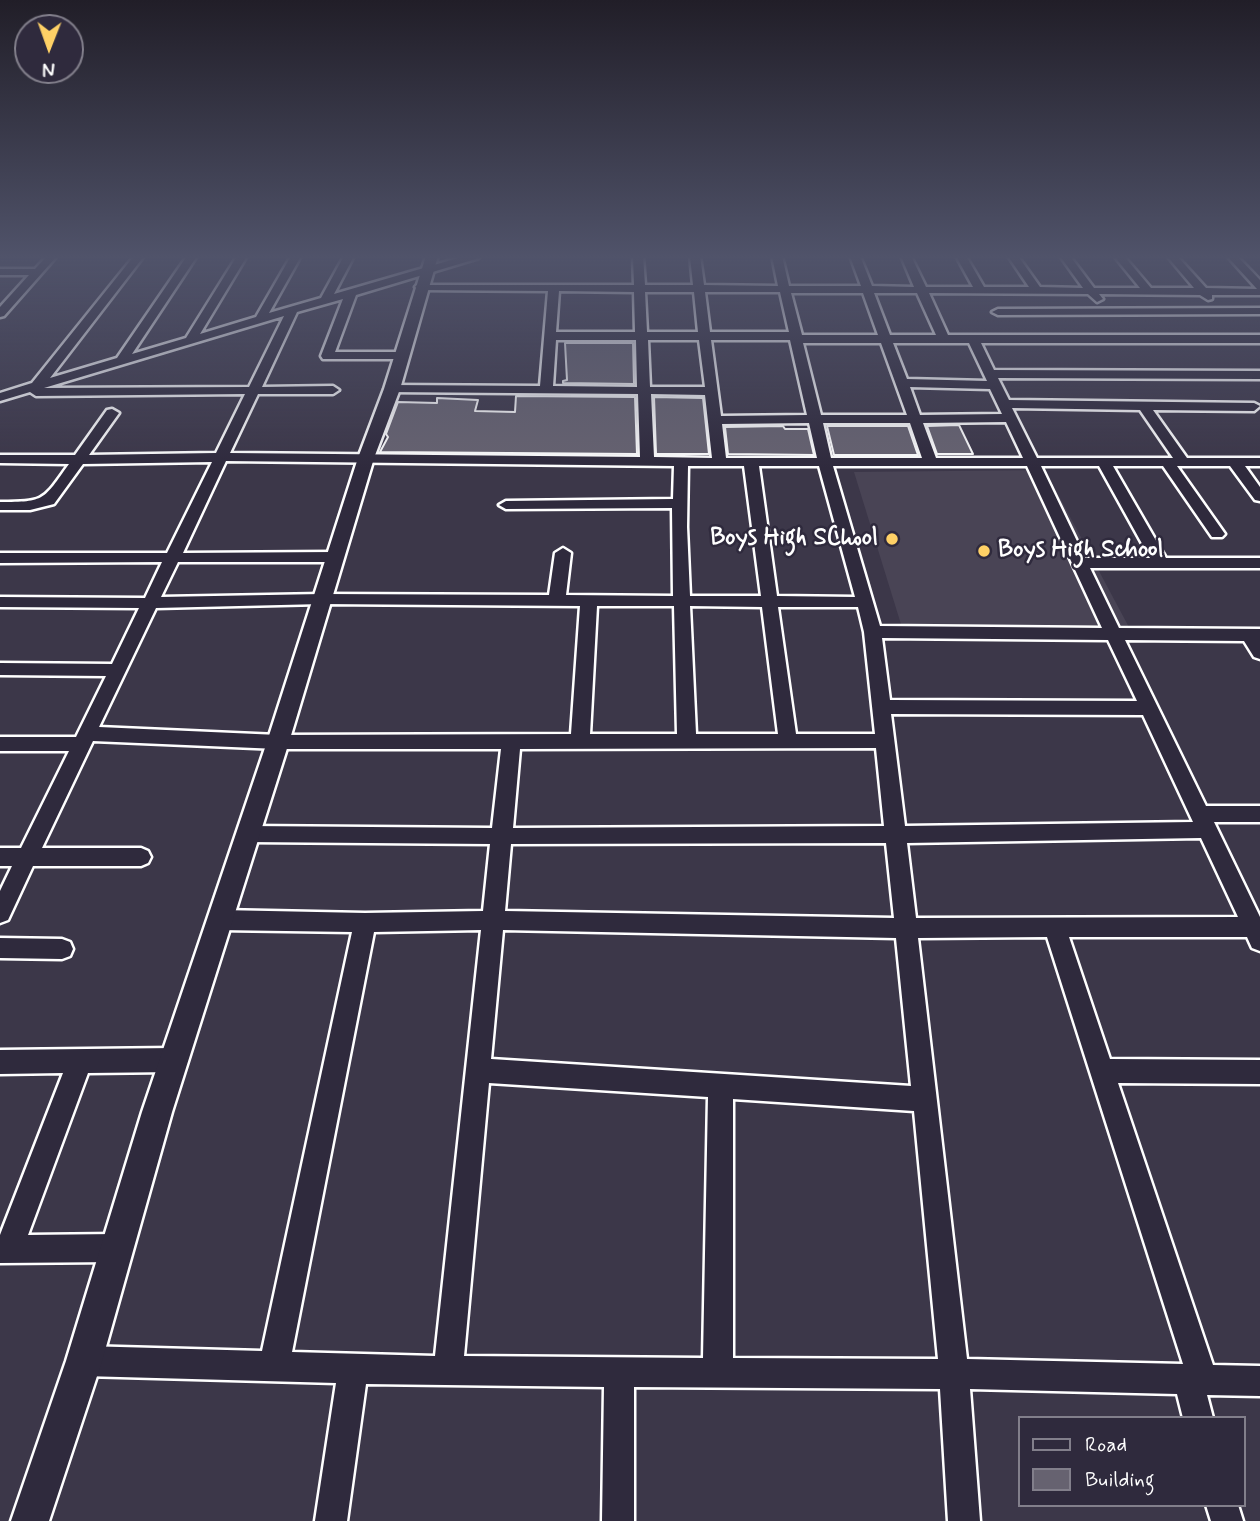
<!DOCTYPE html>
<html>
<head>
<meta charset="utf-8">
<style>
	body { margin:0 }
	#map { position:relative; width:1260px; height:1521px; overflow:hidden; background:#3c3749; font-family:Mynerve,sans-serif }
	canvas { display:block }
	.legend { position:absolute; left:1018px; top:1416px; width:228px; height:91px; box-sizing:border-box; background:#2f2a3d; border:2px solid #827f8b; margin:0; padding:9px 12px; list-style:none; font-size:21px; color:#fff }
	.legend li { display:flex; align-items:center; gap:14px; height:35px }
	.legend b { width:35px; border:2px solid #827f8b }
	.north { position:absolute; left:14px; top:14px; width:70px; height:70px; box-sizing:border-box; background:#2f2a3d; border:2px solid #827f8b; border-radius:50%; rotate:181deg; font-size:19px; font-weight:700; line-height:28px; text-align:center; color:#fff }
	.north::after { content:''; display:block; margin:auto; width:24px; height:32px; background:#ffd166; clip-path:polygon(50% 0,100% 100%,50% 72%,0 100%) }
</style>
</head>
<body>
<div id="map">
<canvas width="1260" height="1521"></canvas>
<ul class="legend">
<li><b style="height:9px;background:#2f2a3d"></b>Road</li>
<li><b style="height:19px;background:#666270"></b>Building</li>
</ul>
<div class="north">N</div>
</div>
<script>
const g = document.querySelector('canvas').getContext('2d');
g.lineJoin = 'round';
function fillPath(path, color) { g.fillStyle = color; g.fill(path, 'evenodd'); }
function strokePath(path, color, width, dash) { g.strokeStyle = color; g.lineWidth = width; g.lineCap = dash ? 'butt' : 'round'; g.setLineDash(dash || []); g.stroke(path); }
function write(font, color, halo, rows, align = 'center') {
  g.font = font + ' Mynerve,sans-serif'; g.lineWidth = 5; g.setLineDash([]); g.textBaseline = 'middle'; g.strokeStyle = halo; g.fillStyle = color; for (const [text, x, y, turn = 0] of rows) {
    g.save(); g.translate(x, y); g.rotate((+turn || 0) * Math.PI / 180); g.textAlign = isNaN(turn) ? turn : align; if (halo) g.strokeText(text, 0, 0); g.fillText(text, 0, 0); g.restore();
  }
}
const built = new Path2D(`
	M1045,470L1131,631L904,634L854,472Z`);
const building = new Path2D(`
	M565,343H633L634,384L563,383V381L567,380Z
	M516,396L635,397L637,454L380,452L388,437L386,434L398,402L437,403V398L478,400L475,411L515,412Z
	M654,397L703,398L709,454H656Z
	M959,425L973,454H937L927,426Z
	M783,426L785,429H808L814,455L728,454L725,427Z
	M827,426H908L918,455H834Z`);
const minor = new Path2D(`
	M47,256H57L4,316L0,317V307L29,275H0V269H35Z
	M134,256H144L50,378L117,358L187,256H197L132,354L186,338L237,256H247L200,334L256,317L291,256H301L269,313L321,298L344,256H354L334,294L465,256H480L479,258L356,295L335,352H401L407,356L405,359H323L321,356L343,299L297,312L262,387L333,386L339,390L333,394H258L230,453L640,457L638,394L387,392V386L392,385L540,386L548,291L421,290L415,287L417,285H634L633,256H643L645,285H693L690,256H700L704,285L778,286L772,256H782L789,286H861L850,256H860L872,286L914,287L901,256H911L926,287H973L956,256H966L984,287H1029L1008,256H1018L1040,287L1083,288L1060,256H1070L1094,288H1140L1114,256H1124L1151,288H1194L1167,256H1177L1206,288L1257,289L1227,256H1237L1260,280V295H1212V299L1208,300L1200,295L1099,294L1103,299L1097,302L1088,294L929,293L948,335H1260V343H981L994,370L1260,371V379L998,378L1009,400L1254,403L1260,406L1254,411L1153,410L1187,458H1260V466H1245L1260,487V501L1255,500L1230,466H1177L1225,534L1222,537H1212L1163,466H1113L1166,558H1260V568H1090L1119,628L1260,629V659L1254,657L1244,641L1125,640L1206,806H1260V822H1214L1260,917V951L1252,948L1247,937H1069L1110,1059L1260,1060V1084L1118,1083L1213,1365L1260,1366V1396L1207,1395L1213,1418H1183L1177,1394L970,1389L980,1521H948L940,1389L634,1387V1521H602L604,1387L366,1384L347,1521H315L336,1383L84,1376L74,1371L69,1361L74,1351L84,1346L262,1351L352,932L220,930L212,927L209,920L212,913L220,910L365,913L483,911L490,844L248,842L241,840L238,834L241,828L248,826L492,828L501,749H278L93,741L42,848H141L148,851L151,857L148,863L141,866H33L8,920L0,923V891L12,866H0V848H21L69,751H0V737H76L106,676L0,675V663L112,664L139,608L0,607V597L145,598L162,562L0,563V553H167L212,462L83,464L54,504L30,510H0V502C46,502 43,500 69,464L0,463V455H75L107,410L112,409L119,413L89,455L216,453L245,394L36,396L30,392L0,401V393L32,383ZM559,291L634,292L635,332H556ZM645,292H694L698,332H647ZM705,292H780L789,332H710ZM791,293H863L878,335H802ZM874,293H917L936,335H890ZM284,316L249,387L44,388ZM556,340H636L637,387L553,386ZM648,340H699L705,387H650ZM711,340H790L807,415L721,416ZM803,343H881L907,415H821ZM893,343H969L987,381L907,379ZM910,387L990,389L1002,414L920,415ZM651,394L705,395L712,458L654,457ZM1012,408L1140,410L1173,458H1037ZM1006,422L1023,458H936L923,423ZM809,423L817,458H726L722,424ZM823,423H910L922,458H831ZM226,461L674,466L673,499L506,501L499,505L506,509L672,508L673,596L566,595L571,553L563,548L555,553L549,595L322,594L161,597L178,562H335L343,557L335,552L183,553ZM688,466H744L761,596H690L687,527ZM759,466H819L855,597L777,596ZM833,466H1027L1102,628L880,626ZM1041,466H1099L1150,558H1085ZM322,604L580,606L571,734L278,735L99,727L156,608ZM597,606H674L677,734H590ZM690,606L762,607L778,734H696ZM778,607H858L864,632L875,734H796ZM882,638L1108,640L1137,701L890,700ZM891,714L1143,715L1193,822L905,826ZM876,748L884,826L513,828L520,749ZM1201,838L1238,917L916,918L907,843ZM886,843L894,918L505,911L511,844ZM481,930L435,1356L292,1352L374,932ZM503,930L896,938L911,1086L491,1059ZM1047,937L1183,1364L967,1359L918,938ZM489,1083L708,1097L703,1358L464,1356ZM733,1099L914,1111L938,1359L733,1358Z
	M1260,308V314L998,315L992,312L998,309Z
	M0,938L62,939L70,942L73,949L70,956L62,959L0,958Z
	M174,1048L183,1052L186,1060L183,1068L174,1072L88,1073L28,1235L117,1234L127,1238L131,1248L127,1258L117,1262L0,1263V1235L63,1073L0,1074V1050Z
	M1206,1505H1238L1243,1521H1211Z`);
const tertiary = new Path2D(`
	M426,256H438L400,389L374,458L289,742L172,1112L102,1361L49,1521H11L66,1361L142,1112L267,742L358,458L384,389Z`);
const markers = [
	[892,539,7,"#ffd166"],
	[984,551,7,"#ffd166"]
];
const poiNames = [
	["Boys High SChool",878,539],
	["Boys High School",998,551,"left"]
];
fillPath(built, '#494455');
fillPath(building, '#666270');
strokePath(building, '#fff', 2);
strokePath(minor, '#fff', 5);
strokePath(tertiary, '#fff', 5);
fillPath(minor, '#2f2a3d');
fillPath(tertiary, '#2f2a3d');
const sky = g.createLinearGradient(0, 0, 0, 468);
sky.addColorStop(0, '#211e28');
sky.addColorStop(0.55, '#50536a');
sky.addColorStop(1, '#50536a00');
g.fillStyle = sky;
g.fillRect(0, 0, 1260, 468);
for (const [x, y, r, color] of markers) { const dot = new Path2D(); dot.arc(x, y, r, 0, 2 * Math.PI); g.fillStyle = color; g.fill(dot); strokePath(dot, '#2f2a3d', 2.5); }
write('bold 24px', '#fff', '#2f2a3d', poiNames, 'right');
</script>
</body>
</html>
